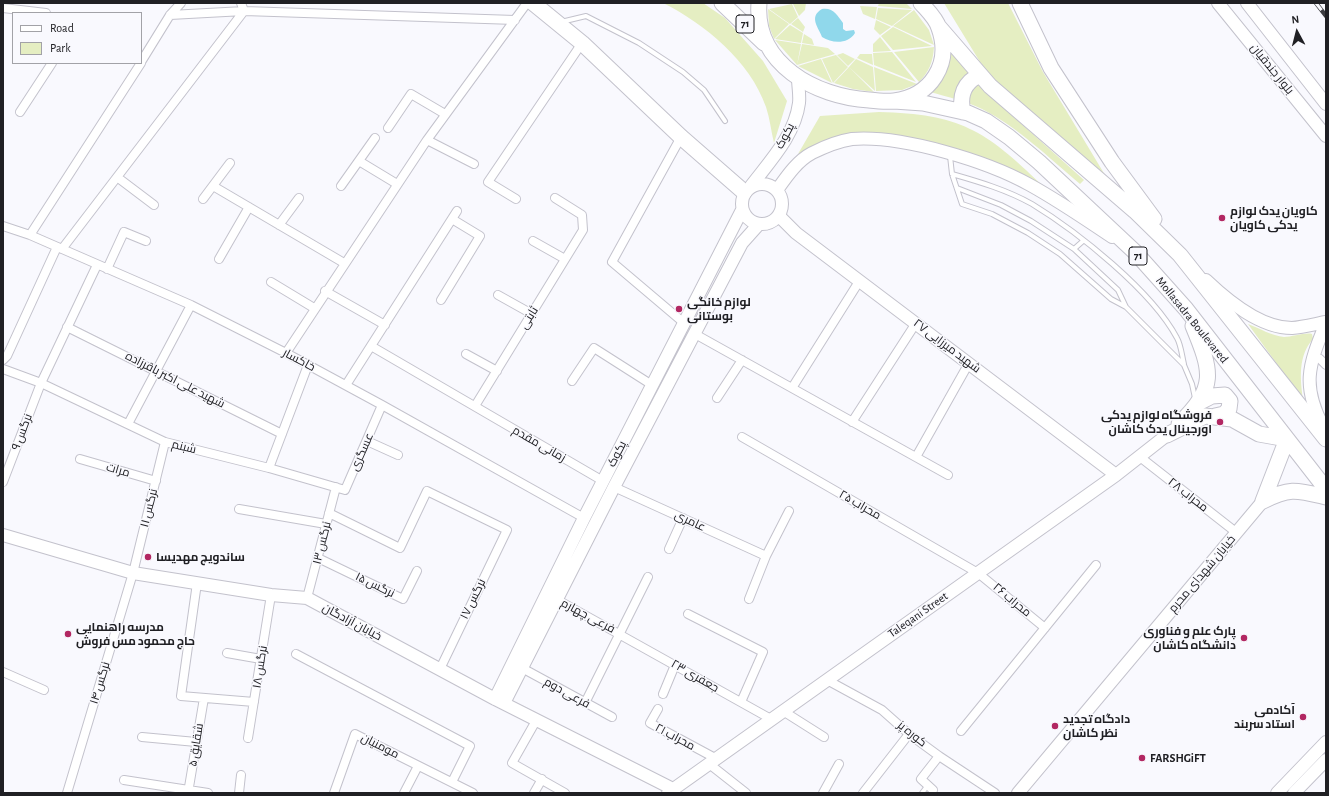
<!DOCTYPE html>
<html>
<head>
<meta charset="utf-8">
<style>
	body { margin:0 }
	#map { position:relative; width:1329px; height:796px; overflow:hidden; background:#f9f9fe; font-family:"Alegreya Sans",sans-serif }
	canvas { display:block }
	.frame { position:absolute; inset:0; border:4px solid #202024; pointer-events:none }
	.legend { position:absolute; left:12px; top:12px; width:130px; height:52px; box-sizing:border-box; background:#f9f9fe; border:1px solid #a2a2a7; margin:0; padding:5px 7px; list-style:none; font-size:12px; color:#202024 }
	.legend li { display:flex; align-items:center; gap:8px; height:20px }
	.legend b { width:20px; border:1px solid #a2a2a7 }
	.north { position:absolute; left:1277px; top:12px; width:40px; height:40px; -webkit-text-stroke:3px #f9f9fe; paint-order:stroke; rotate:353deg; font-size:11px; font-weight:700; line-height:16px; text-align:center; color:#202024 }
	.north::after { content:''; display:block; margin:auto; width:14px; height:18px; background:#202024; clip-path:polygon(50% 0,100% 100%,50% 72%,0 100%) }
</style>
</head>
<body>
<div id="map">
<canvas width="1329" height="796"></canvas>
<div class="frame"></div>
<ul class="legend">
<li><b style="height:5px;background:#fff"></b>Road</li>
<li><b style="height:11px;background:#e5eec2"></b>Park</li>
</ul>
<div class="north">N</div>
</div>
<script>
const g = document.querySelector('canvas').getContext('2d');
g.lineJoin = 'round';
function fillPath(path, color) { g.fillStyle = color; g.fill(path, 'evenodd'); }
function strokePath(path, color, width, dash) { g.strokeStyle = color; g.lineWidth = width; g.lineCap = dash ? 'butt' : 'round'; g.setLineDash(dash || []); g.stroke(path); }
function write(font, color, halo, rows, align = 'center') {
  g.font = font + ' "Alegreya Sans",Cairo,sans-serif'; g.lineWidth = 3; g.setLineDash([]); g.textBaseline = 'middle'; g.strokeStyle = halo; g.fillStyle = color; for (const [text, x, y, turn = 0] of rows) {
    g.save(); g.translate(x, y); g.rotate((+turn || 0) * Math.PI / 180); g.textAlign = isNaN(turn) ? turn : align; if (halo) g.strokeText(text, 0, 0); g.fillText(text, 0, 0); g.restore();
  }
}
const green = new Path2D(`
	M663,3H703L725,18L763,61L787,101L774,143C771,131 770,119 766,107C750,61 705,24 663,3Z
	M806,3L805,10L799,16L793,4Z
	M879,3H906L912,9L878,6Z
	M944,3H1008L1043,72L1105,175L996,82L980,62Z
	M792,4L798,17L790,24L769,9Z
	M860,6L877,7L875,19L863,14Z
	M878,8L912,10L892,26L876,19Z
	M768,9L789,24L774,39L769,26Z
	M914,10L929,30L934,45L893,26Z
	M798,18L805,27L803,32L791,24Z
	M876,20L891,27L880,35L874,29Z
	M790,25L803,33L801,43L775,39Z
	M893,27L932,46L893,50L881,36Z
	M804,34L812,39L814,45L802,43Z
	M880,37L891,51L873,52V44Z
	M775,40L801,44L797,65Z
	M802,44L815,46L821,58L797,65Z
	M815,46L828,48L835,54L821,58Z
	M934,47C933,62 929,72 919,82L894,52Z
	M949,49L996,101L1084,180L1080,184C1049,158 1019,128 982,109C966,101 948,97 930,92C945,77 949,71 949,49Z
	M892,52L916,82L874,65L873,53Z
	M843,53L855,59L848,66L837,55Z
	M860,54H872L873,65L857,58Z
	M836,55L848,67L833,83L822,59Z
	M821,59L832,83L798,66Z
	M856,59L873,67L875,91L849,67Z
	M849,67L874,92L853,89L834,83Z
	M874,67L917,84L902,90L876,91Z
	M879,112C960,114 985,130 1042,185L923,141L817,144L798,154L820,116Z
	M1248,324C1259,328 1272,336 1284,337C1292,337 1306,332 1312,334L1313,339C1298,356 1300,378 1303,400Z`);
const water = new Path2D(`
	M822,9C833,7 838,16 843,23V29L846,31L854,30L855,33C848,44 833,44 822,37C819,28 808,17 822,9Z`);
const lane = new Path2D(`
	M561,22L586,16L639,43L683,72L704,90L725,121
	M950,156L952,174L962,204L992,214L1028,233L1060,254L1111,299L1126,307L1184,365L1192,384L1195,398
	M952,174C980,182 1007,190 1032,204C1078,232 1152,291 1177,338C1181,345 1182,356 1184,364
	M957,188L1001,205L1031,221L1074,249L1118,290L1126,307
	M1074,249L1083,241
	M922,793L928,785`);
const street = new Path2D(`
	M3,8L46,13
	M170,15L244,11L515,20
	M141,62L170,15L181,3
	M20,112L52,63
	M388,128L411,94L445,114
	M681,137L612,262L684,323
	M427,140L474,164
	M359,161L397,184
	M117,177L154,205
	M213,186L344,263
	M341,186L375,138
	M203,199L230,163
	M516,199L488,182L582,43
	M279,225L299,198
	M3,226L30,235L191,305L286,353L382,405L584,518
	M30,235L141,63
	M533,241L565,259
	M62,249L244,11L241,3
	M219,259L249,207
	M107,269L124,232L146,241
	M271,282L314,308
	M325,291L385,325
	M498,295L532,314
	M441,300L480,236L452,219
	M67,327L282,434
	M695,334L948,475
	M371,346L603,481
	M286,353L427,140L527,3
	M466,354L497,371
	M1320,359L1326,365
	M3,360L7,356L57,247
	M3,369L41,383L165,442L269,468L345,490L382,405
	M572,381L594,348L652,385
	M346,385L457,211
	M792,388L860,280
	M717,398L742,360
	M475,406L583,230L582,215L555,198
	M852,422L916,323
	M128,424L191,305
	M742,437L978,573L1045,628
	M367,441L398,455
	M916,457L969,363
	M1140,457L1237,533
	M80,459L156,481
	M269,468L308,365
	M3,482L41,383L97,265
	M614,487L766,556
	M239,509L326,524
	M329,513L400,548L427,491L507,530L440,669
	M669,549L683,518
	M318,558L403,599L417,571
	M197,583L181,696L254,702
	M307,598L336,487
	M556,599L771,719
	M749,599L766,556L789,511
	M688,614L763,652L741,702
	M227,653L261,659
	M296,654L470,746L452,782
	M522,668L612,717
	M3,672L44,690
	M827,680L882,710L909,734L939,756L995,793
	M663,694L675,665
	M585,703L648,577
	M658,709L650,723L715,758
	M783,711L824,737
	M537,719L512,763L565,793
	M961,731L1096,565
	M142,737L196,742
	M248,738L271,595
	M708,763L746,793
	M124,780L208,793
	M933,790L921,779L939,756
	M67,793L133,573L165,442
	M188,793L204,698
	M239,793L241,775
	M334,793L355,734L473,793
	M404,793L418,766
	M534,793L542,779
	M823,793L839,764
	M863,793L909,734`);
const secondary = new Path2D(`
	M1218,3L1326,136
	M1247,3L1326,104
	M742 204a20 20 0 1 1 40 0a20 20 0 1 1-40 0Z
	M751,186C770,161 795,135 799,103C800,95 798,86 798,78
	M777,190C787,176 797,161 812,153C824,147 839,141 852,139C902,135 987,161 1030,185C1059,201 1085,219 1112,237
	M779,216L796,233L1116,475
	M1206,280C1228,301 1260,328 1292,328C1303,327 1315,324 1326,322
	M1325,430C1301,387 1308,366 1326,323
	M3,535L133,573L271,595L307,598L495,699L673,789
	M495,699L584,518L742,210
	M504,703L614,487L742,243L759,224
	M668,793L1116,475L1167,435
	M1018,793L1263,501
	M1277,793L1326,742
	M1294,793L1326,760`);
const highway = new Path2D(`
	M533,3L582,43L681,137L744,192
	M722,3L764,43
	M759,3C754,64 816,97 869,100C877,101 886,102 894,101C931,96 952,64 939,28C936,18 927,10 921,3
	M1020,3L1051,68L1112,162L1154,219
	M939,27L990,86L1135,211L1180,255L1326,439
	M894,101L923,103L968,113L986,121L1009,137L1039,162L1135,252L1186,309L1326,489
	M963,112C959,96 964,82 980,75
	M1198,403L1212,396L1225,395L1230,401L1229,409L1224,414L1215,416
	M1179,424C1217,387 1212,372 1193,326
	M1167,435L1205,416L1232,419L1259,434L1287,439L1263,501
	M1263,501C1290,487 1297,490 1326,497`);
const rail = new Path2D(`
	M1316,3L1326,16`);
const markers = [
	[1222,218,4,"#b22762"],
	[679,309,4,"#b22762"],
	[1220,422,4,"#b22762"],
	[148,557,4,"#b22762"],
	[68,634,4,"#b22762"],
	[1244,638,4,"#b22762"],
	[1303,717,4,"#b22762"],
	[1055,726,4,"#b22762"],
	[1142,758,4,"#b22762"]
];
const shields = [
	[745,24,18],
	[1138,256,18]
];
const shieldNames = [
	["71",745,24],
	["71",1138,256]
];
const streetNames = [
	["بلوار جندقیان",1272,69,51],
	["پکوک",785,136,-62],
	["ثابتی",529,318,-58],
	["Mollasadra Boulevared",1192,320,51],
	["شهید میرزایی ۲۷",947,346,37],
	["خاکسار",299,360,28],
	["شهید علی اکبر باقرزاده",175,380,27],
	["نرگس ۹",22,432,-69],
	["زمانی مقدم",539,444,30],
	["شبنم",184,447,14],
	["عسگری",362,452,-66],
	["پکوک",617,454,-63],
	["مرات",118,470,16],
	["محراب ۲۸",1188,495,38],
	["محراب ۲۵",860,505,30],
	["نرگس ۱۱",149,508,-76],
	["عامری",690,521,25],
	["نرگس ۱۳",322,543,-76],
	["خیابان شهدای محرم",1202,574,-50],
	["نرگس ۱۵",375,585,26],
	["نرگس ۱۷",473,599,-64],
	["محراب ۲۶",1012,600,40],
	["Taleqani Street",918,615,-35],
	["فرعی چهارم",588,616,28],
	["خیابان آزادگان",352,622,28],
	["نرگس ۱۸",260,667,-81],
	["جعفری ۲۳",695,676,30],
	["نرگس ۱۴",100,683,-73],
	["فرعی دوم",567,693,29],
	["کوره پز",912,734,39],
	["محراب ۲۱",675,737,28],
	["شقایق ۵",196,745,-81],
	["مومنیان",380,746,27]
];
const poiNames = [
	["کاویان یدک لوازم",1230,211],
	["یدکی کاویان",1230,225],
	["لوازم خانگی",687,302],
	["بوستانی",687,316],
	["فروشگاه لوازم یدکی",1212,415,"right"],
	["اورجینال یدک کاشان",1212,429,"right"],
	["ساندویچ مهدیسا",156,557],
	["مدرسه راهنمایی",76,627],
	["حاج محمود مس فروش",76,641],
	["پارک علم و فناوری",1236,631,"right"],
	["دانشگاه کاشان",1236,645,"right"],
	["آکادمی",1295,710,"right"],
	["استاد سربند",1295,724,"right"],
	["دادگاه تجدید",1063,719],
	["نظر کاشان",1063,733],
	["FARSHGiFT",1150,758]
];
fillPath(green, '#e5eec2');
fillPath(water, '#90d8eb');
strokePath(lane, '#c3c2cc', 6);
strokePath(street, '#c3c2cc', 10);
strokePath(secondary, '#c3c2cc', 14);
strokePath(highway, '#c3c2cc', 17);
strokePath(lane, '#fff', 4);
strokePath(street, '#fff', 8);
strokePath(secondary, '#fff', 12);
strokePath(highway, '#fff', 15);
strokePath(rail, '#3d3d41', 4.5);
strokePath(rail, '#f9f9fe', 3, [9]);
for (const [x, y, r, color] of markers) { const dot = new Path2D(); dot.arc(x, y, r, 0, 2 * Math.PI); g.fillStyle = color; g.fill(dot); strokePath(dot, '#f9f9fe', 1.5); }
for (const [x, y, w] of shields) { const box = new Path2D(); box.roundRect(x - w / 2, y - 9, w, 18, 3); g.fillStyle = '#f9f9fe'; g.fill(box); strokePath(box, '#202024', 1); }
write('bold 11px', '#202024', null, shieldNames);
write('12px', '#202024', '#f9f9fe', streetNames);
write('bold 12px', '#202024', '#f9f9fe', poiNames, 'left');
</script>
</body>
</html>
